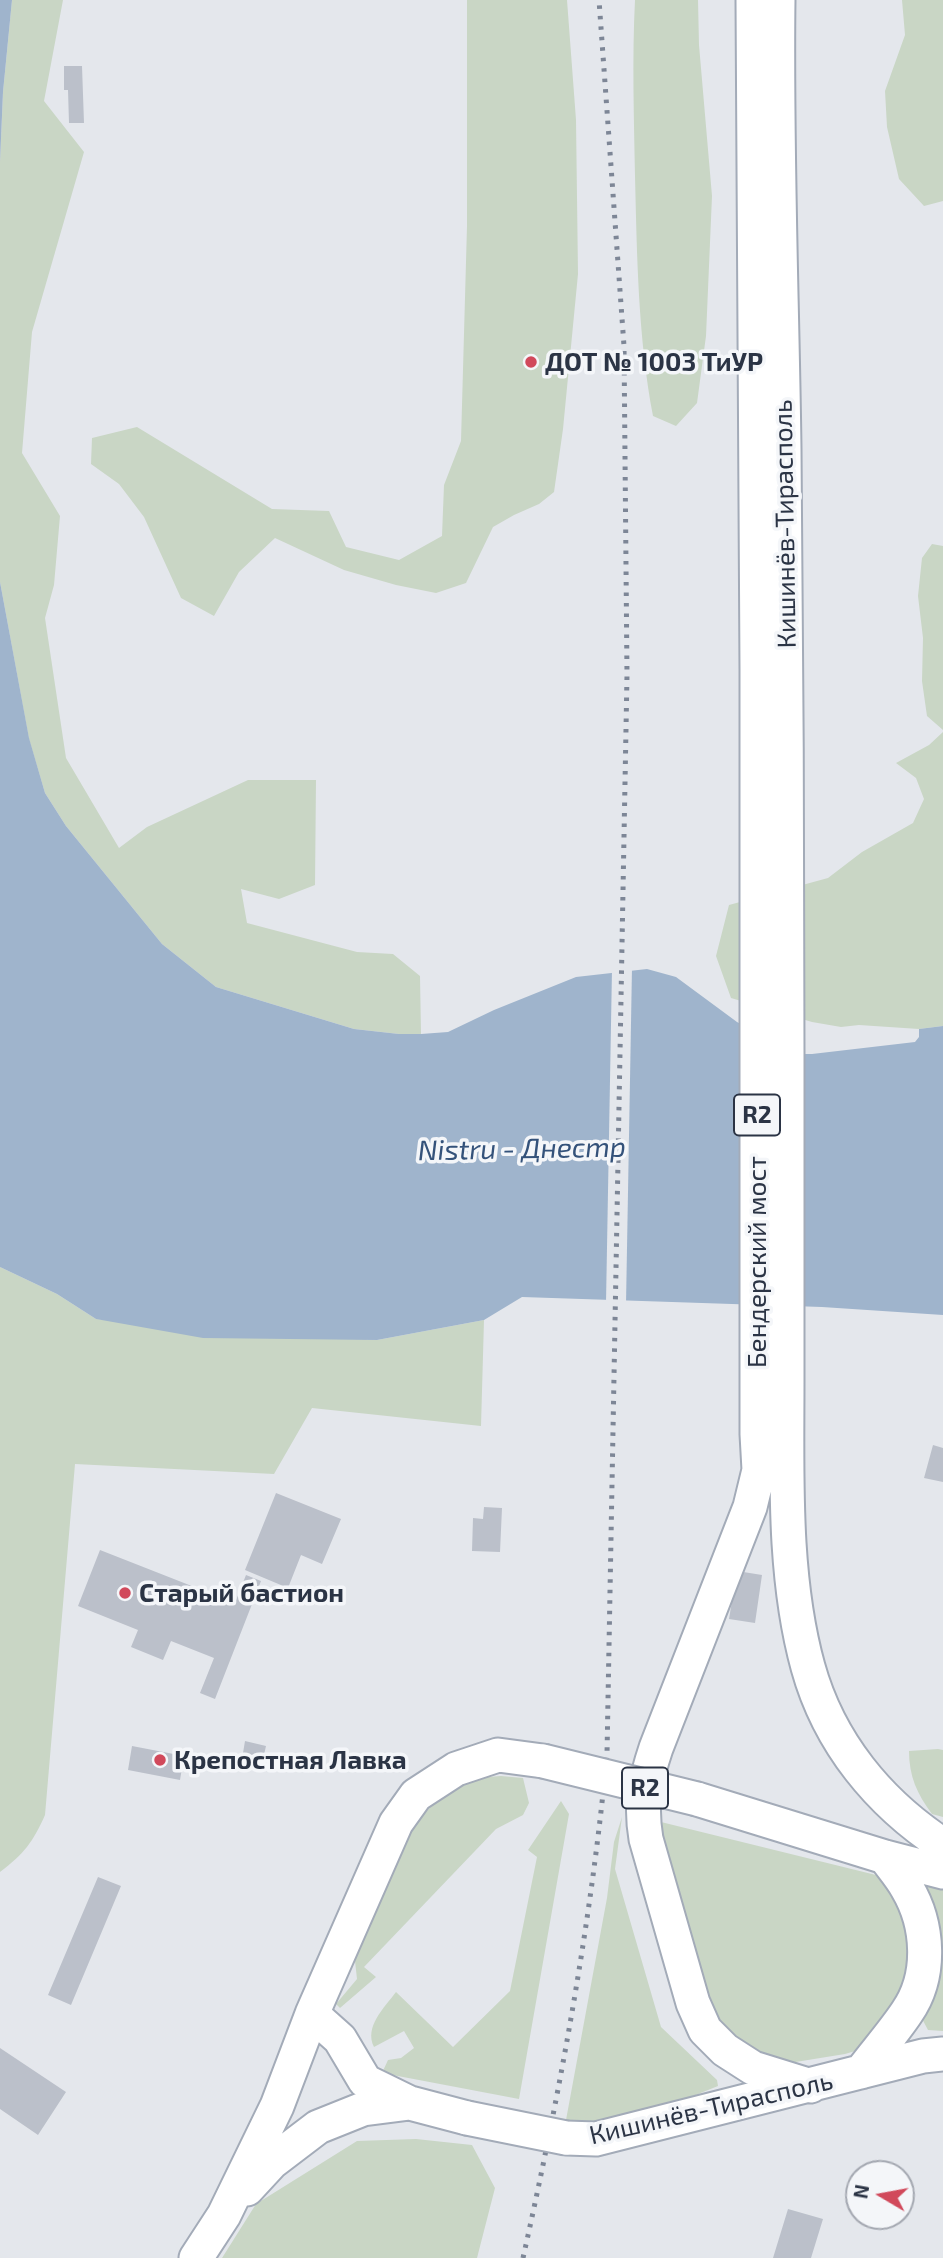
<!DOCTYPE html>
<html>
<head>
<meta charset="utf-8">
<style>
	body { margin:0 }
	#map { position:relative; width:943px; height:2258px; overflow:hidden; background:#e4e7ec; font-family:"Exo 2",sans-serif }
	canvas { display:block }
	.north { position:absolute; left:845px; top:2160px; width:70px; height:70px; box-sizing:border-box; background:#f4f6f9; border:2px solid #a4a8b1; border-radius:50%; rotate:280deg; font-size:19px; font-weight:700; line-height:28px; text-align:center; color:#2b3445 }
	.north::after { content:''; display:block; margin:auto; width:24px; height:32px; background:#d1495b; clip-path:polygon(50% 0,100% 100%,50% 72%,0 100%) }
</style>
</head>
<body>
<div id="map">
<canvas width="943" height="2258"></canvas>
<div class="north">N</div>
</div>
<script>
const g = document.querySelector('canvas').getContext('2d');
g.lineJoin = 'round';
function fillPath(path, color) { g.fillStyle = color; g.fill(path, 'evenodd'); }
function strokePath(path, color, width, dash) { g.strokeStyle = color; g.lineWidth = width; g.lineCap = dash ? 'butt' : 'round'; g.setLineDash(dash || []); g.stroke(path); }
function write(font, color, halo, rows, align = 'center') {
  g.font = font + ' "Exo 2",sans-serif'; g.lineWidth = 7; g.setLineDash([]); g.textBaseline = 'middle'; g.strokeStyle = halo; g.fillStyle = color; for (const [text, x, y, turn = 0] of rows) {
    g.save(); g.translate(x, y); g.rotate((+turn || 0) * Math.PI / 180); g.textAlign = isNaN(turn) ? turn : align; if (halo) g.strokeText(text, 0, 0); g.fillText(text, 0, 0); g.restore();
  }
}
const green = new Path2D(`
	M12,0H63L44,101L84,152L32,332L22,453L60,516L54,585L45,618L66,758L119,848L147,827L248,780H316L315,885L279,899L241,889L247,923L357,952L393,954L420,976L421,1034H399L354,1029L216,987L162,944L66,826L45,793L29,739L0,582V162L3,92Z
	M467,0H567L576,120L578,274L563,429L554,492L539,504L514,515L493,527L466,583L436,593L396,585L344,570L275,538L239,572L214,616L181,598L144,517L119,484L91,464L92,438L137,427L272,509L329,511L346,547L399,560L442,536L444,485L461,441L467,226Z
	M635,0H698L699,45L712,196L706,336L697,403L676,426L653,416C638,337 637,256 635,176C634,117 632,59 635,0Z
	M902,0H943V201L924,206L899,179L887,127L885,91L905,35Z
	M932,544L943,546V730L927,716L922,681L923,638L918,596L922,558Z
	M943,732V1026L919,1029L859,1025L841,1027L812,1022L731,998L716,956L729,905L828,878L862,852L913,823L924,799L916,778L896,763L929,745Z
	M0,1267L57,1294L96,1319L377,1340L484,1320L481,1426L312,1408L274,1474L75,1464L45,1815C33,1842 24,1854 0,1872Z
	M938,1749L943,1750V1817L932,1814C917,1794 909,1776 909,1751Z
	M501,1776L523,1778L529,1803L523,1815L496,1829L364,1967L376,1977L340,2008L336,2004L357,1979L355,1961L381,1890L413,1826L438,1799L474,1778Z
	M561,1801L569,1814L519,2099L382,2073L388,2060L401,2058L414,2048L404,2031L374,2047C364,2027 384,2008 396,1992L453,2047L510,1991L537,1857L528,1850Z
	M622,1817L615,1869L661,2027L717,2080L718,2086L616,2127L603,2129L566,2120L607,1898L614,1842Z
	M661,1822L884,1877L912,1917L909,1993L862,2049L845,2054L777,2065L716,2031L658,1831Z
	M926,1886L943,1888V2031L928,2030L920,2015L940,1949V1925L925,1891Z
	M416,2139L472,2145L495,2188L477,2258H222L256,2204L357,2141Z`);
const water = new Path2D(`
	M0,0H12L3,92L0,162Z
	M0,582L29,738L45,793L66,826L162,944L216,987L354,1029L399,1034H421L448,1032L494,1010L576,977L647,969L676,977L737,1022L794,1054H812L915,1042L919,1037V1029L943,1026V1315L822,1307L522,1297L484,1320L377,1340L203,1338L96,1319L57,1294L0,1267Z`);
const pier = new Path2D(`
	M632,967L626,1304L606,1303L612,969Z`);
const building = new Path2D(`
	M64,66H82L84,123H69L68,90H64Z
	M933,1445L943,1448V1482L924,1478Z
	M276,1493L341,1519L322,1564L301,1555L288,1588L245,1570Z
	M484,1507L502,1508L500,1552L472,1551L473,1518L483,1519Z
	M100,1550L235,1603L246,1575L261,1581L215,1699L200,1693L214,1658L171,1641L163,1660L131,1647L138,1630L78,1606Z
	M737,1571L762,1575L755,1623L729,1619Z
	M245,1741L266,1746L261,1768L241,1765Z
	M132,1746L184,1756L180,1780L128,1770Z
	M98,1877L121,1886L71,2005L48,1995Z
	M0,2048L66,2092L38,2135L0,2109Z
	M788,2209L823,2219L811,2258H773Z`);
const primary = new Path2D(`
	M753,0L757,669V1434L759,1470L750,1507L656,1748C645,1781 640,1804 646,1839L693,2003L705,2030L725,2050L753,2068L811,2086
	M778,0C776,149 782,299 784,448C786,648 787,849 787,1049C787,1160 787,1271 787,1383C787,1476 783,1577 808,1667C829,1743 879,1803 943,1845
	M697,1799L885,1857L943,1872
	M312,2014L340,2039L365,2081L410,2103
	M861,2072C876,2052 893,2033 907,2012C932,1976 929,1925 907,1888C901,1877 892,1867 885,1857
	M566,2138L596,2139L923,2056L943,2054
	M247,2189L272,2162L318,2127L363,2109L410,2103L467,2118
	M196,2258L224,2215L277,2106L312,2014L396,1823L416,1795L456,1769L498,1755L543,1761`);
const rail = new Path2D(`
	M523,2258C560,2092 591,1923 607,1754L627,675L624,346L599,0`);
const primaryBridge = new Path2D(`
	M543,1761L697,1799
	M467,2118L566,2138`);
const markers = [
	[531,362,7,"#d1495b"],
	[125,1593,7,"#d1495b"],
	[160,1760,7,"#d1495b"]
];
const shields = [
	[757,1115,46],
	[645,1788,46]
];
const shieldNames = [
	["R2",757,1115],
	["R2",645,1788]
];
const poiNames = [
	["ДОТ № 1003 ТиУР",545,362],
	["Старый бастион",139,1593],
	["Крепостная Лавка",174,1760]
];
const streetNames = [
	["Кишинёв-Тирасполь",785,524,-91],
	["Бендерский мост",757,1262,-90],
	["Кишинёв-Тирасполь",711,2108,-13]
];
const waterNames = [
	["Nistru - Днестр",522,1149,-1]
];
fillPath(green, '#c9d6c5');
fillPath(water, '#9fb4cc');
fillPath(pier, '#e4e7ec');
fillPath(building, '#bbc0ca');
strokePath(primary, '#a3abb8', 37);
strokePath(primary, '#fff', 33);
strokePath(rail, '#7d8696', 5, [3.5, 7]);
strokePath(primaryBridge, '#a3abb8', 37, []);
strokePath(primaryBridge, '#fff', 33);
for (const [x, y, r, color] of markers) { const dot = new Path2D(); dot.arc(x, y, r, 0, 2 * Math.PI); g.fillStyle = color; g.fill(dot); strokePath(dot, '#f4f6f9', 2.5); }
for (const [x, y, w] of shields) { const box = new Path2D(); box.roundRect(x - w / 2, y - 20.5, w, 41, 5); g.fillStyle = '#f4f6f9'; g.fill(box); strokePath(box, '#2b3445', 2); }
write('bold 24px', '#2b3445', null, shieldNames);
write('bold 26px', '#2b3445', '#f4f6f9', poiNames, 'left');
write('26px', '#2b3445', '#f4f6f9', streetNames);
write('italic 28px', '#34527a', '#f4f6f9', waterNames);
</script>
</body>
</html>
